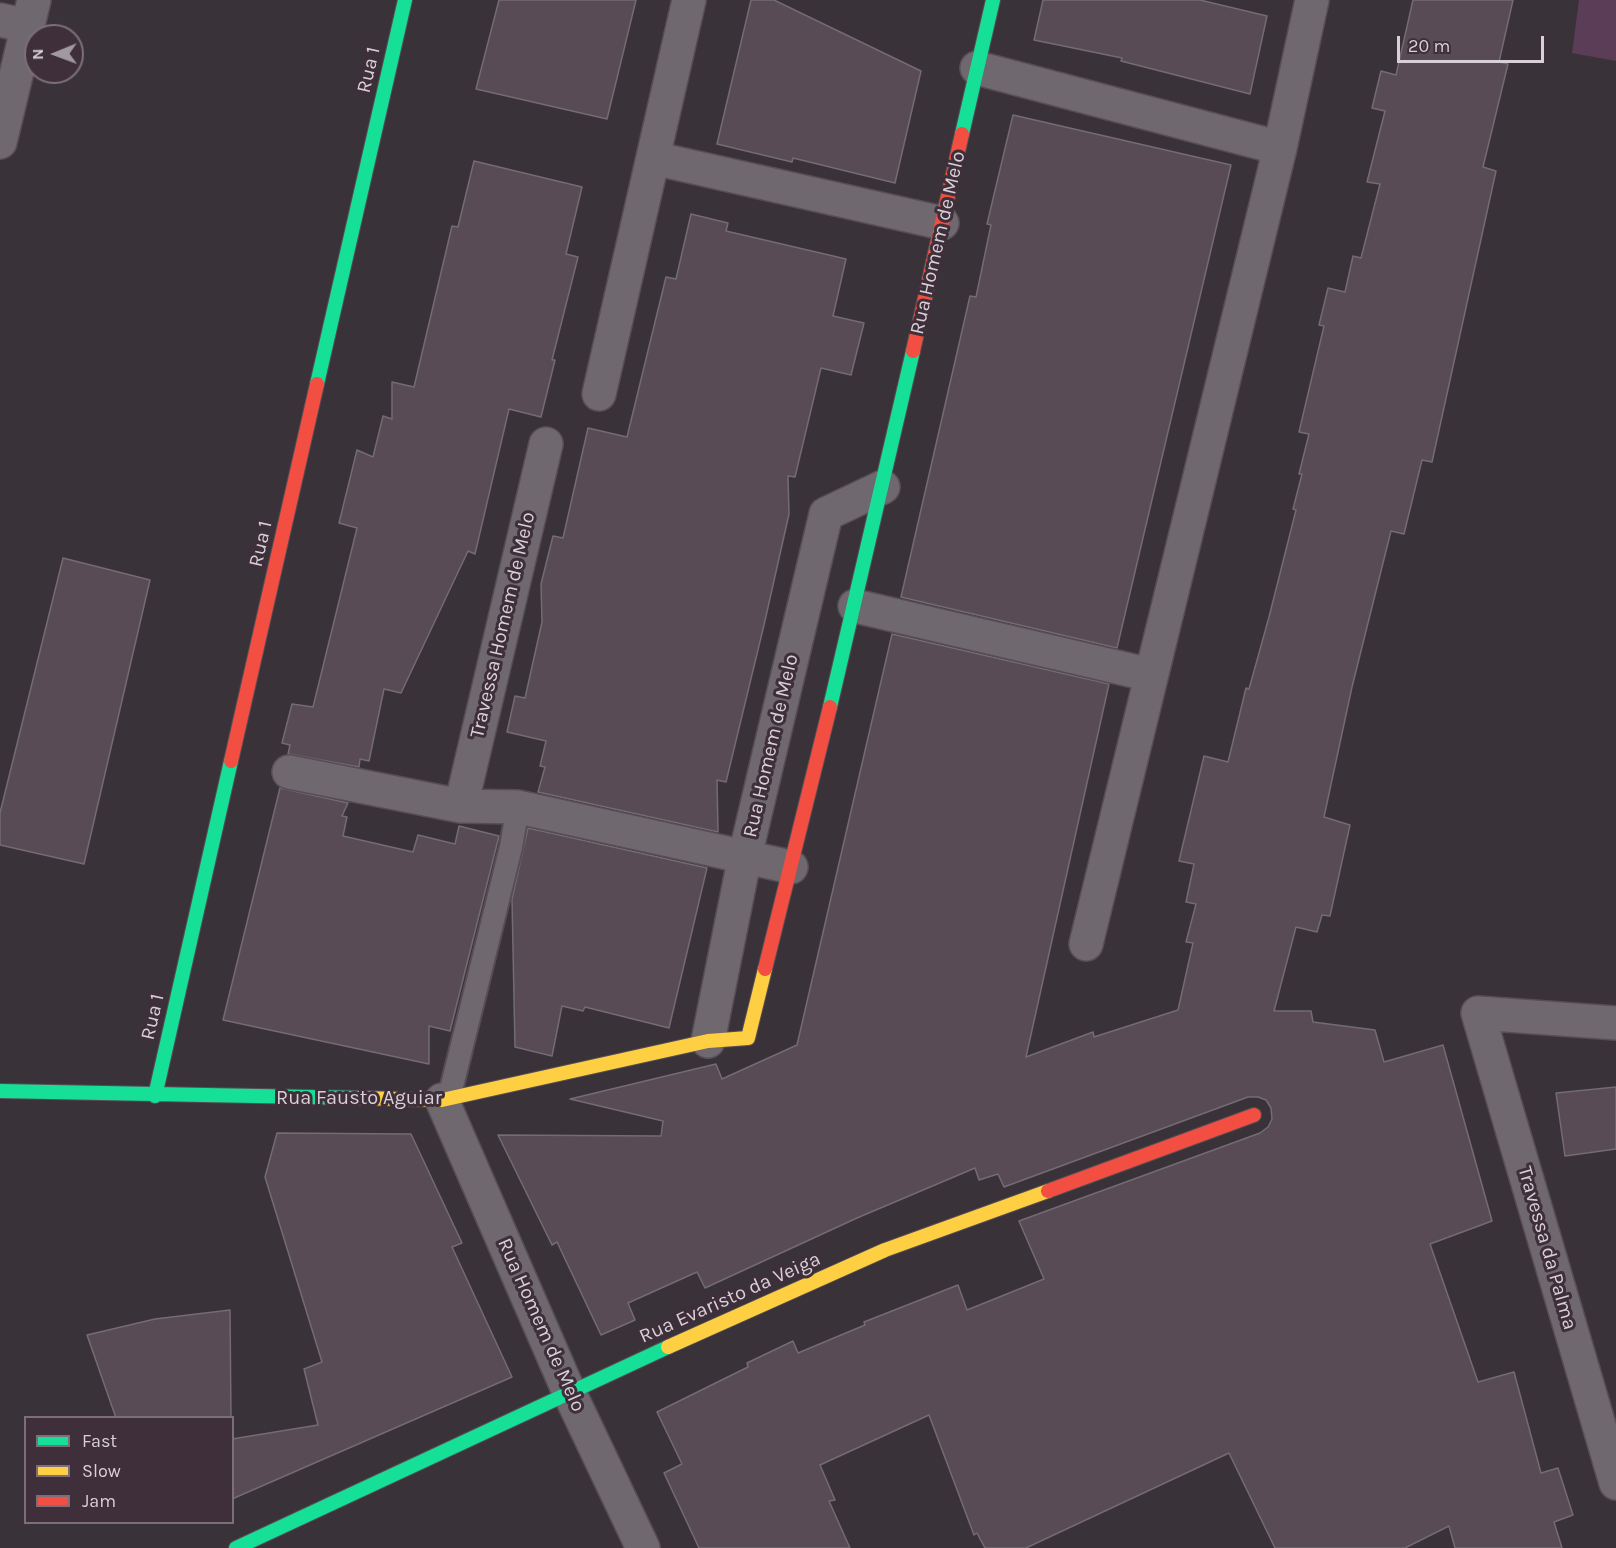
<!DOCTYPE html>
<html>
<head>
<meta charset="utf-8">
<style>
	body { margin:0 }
	#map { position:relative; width:1616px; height:1548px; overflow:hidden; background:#3a3239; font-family:Karla,sans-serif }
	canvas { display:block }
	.legend { position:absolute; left:24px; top:1416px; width:210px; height:108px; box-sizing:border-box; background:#3e2f3b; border:2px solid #7c6f79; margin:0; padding:8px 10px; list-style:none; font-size:18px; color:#d9d0d7 }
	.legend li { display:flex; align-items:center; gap:12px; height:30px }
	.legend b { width:30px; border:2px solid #7c6f79 }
	.north { position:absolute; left:24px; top:24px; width:60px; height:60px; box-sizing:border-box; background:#3e2f3b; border:2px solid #7c6f79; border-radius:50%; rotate:269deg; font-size:16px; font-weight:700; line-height:24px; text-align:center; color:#d9d0d7 }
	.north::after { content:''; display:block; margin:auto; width:21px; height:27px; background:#a199a0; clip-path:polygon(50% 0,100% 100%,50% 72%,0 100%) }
	.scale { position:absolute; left:1397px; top:36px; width:147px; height:27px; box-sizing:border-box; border:3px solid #d9d0d7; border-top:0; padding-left:8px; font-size:18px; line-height:21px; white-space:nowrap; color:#d9d0d7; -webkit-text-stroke:4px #3e2f3b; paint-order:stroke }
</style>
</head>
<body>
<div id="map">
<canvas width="1616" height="1548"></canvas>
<ul class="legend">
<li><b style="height:8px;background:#16e098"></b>Fast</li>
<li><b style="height:8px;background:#ffcf43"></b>Slow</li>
<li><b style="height:8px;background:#f24e42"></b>Jam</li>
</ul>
<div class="north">N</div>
<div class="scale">20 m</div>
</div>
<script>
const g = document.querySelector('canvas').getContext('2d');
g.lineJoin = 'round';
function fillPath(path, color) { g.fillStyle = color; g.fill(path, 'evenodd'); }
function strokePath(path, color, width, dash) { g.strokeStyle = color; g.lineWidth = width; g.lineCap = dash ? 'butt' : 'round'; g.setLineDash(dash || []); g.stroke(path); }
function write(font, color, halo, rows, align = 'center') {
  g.font = font + ' Karla,sans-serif'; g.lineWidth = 6; g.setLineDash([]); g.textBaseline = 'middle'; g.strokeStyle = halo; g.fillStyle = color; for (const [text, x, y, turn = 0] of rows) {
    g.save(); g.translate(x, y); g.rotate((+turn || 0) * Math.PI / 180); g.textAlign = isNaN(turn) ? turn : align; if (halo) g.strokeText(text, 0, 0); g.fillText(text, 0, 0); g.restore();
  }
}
const green = new Path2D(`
	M1579,0H1616V61L1572,53Z`);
const building = new Path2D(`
	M499,0H636L607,119L476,89Z
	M751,0H774L921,71L895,183L793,158L792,162L717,144Z
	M1043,0H1200L1267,16L1250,94L1121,61L1122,58L1034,40Z
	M1413,0H1513L1499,62L1508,64L1483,167L1496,171L1432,462L1422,460L1404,534L1391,531L1352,687L1324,817L1350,825L1330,916L1322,915L1317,932L1296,927L1274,1011H1311L1313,1022L1375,1030L1384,1062L1443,1045L1492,1221L1430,1244L1478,1382L1514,1372L1541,1473L1558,1468L1573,1515L1554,1522L1562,1548H1455L1449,1526L1405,1548H1275L1229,1453L1026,1548H985L977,1533L974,1535L929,1415L820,1465L835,1500L829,1501L850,1548H699L664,1473L682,1464L657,1412L748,1367L747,1363L793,1341L798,1353L865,1325L864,1322L958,1285L967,1310L1044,1279L1019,1221L1260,1133L1268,1127L1272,1119L1271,1108L1266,1100L1258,1097H1248L1004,1187L998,1174L979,1180L975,1168L857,1218L705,1288L697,1272L628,1303L635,1320L601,1335L557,1242L552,1245L498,1135L661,1136L663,1121L570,1099L716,1064L722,1079L797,1045L892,634L1109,684L1026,1057L1093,1032L1094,1037L1178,1010L1193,943L1186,942L1196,904L1186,902L1194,864L1179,861L1204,756L1228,762L1246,688L1249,689L1269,617L1296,510L1293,509L1302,474H1299L1309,434L1299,432L1324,326L1319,325L1328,288L1345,292L1353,256L1361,258L1380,184L1367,182L1385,111L1372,108L1381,71L1396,75Z
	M1013,115L1231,165L1117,648L901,597L970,296L976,297L991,225L987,224Z
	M474,161L582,187L566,254L578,257L552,360H555L541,417L509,409L475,554L468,551L401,693L384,689L369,761L360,759L359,767L288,754L290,745L282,743L292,704L313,707L357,528L339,523L357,450L373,457L383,416L392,419V382L414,387L452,226L458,227Z
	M691,214L728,223L726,231L846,259L833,316L864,323L851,375L821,368L795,477L788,476L789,514L764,625L726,782L717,780L718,832L538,792L545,767L540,766L546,741L507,732L515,696L525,698L542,622L541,584L553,536L563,538L588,428L627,437L666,277L676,279Z
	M63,558L150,580L84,864L0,845V813Z
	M280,788L348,803L342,816L347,817L343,836L413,852L418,835L455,844L459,826L499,836L450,1031L429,1026V1064L223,1020Z
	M528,828L707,868L669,1028L585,1007L583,1011L562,1006L552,1056L515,1047L512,899Z
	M1616,1087V1149L1565,1156L1556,1093Z
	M277,1133L411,1134L462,1243L452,1247L512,1377L232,1499V1439L318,1425L304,1369L322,1362L265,1177Z
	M230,1310L231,1418H116L87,1335L155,1319Z`);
const lane = new Path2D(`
	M449,1098L511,847L518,807`);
const street = new Path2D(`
	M0,20L28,26
	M977,68L1280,148
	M0,142L34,0
	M653,158L942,223
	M599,394L689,0
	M855,606L1151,675
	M289,772L461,806L518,807L791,867
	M461,806L546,444
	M1086,944L1280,148L1312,0
	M1616,1023L1478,1013L1616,1483
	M708,1041L745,856L826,514L883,487
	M442,1100L569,1392L643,1548`);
const fast = new Path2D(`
	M962,134L993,0
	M317,384L405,0
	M830,707L913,351
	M0,1091L359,1098
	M155,1096L231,761
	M236,1548L668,1347`);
const slow = new Path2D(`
	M359,1098L442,1100L708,1041L748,1038L765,969
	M668,1347L885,1250L1048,1191`);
const jam = new Path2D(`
	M913,351L962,134
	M231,761L317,384
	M765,969L830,707
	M1048,1191L1254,1115`);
const streetNames = [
	["Rua 1",369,70,-77],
	["Rua Homem de Melo",938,243,-77],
	["Rua 1",261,544,-77],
	["Travessa Homem de Melo",503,625,-77],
	["Rua Homem de Melo",771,746,-77],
	["Rua 1",153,1017,-77],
	["Rua Fausto Aguiar",359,1098],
	["Travessa da Palma",1547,1248,74],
	["Rua Evaristo da Veiga",730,1298,-24],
	["Rua Homem de Melo",541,1325,66]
];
fillPath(green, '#5c3d58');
fillPath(building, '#584b56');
strokePath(building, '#736c72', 1.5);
strokePath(lane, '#564e54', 26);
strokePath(street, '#564e54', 36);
strokePath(fast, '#564e54', 16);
strokePath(slow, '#564e54', 16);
strokePath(jam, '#564e54', 16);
strokePath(lane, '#6f686e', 22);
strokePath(street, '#6f686e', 33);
strokePath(fast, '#16e098', 14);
strokePath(slow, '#ffcf43', 14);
strokePath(jam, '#f24e42', 14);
write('20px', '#d9d0d7', '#3e2f3b', streetNames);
</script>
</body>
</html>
